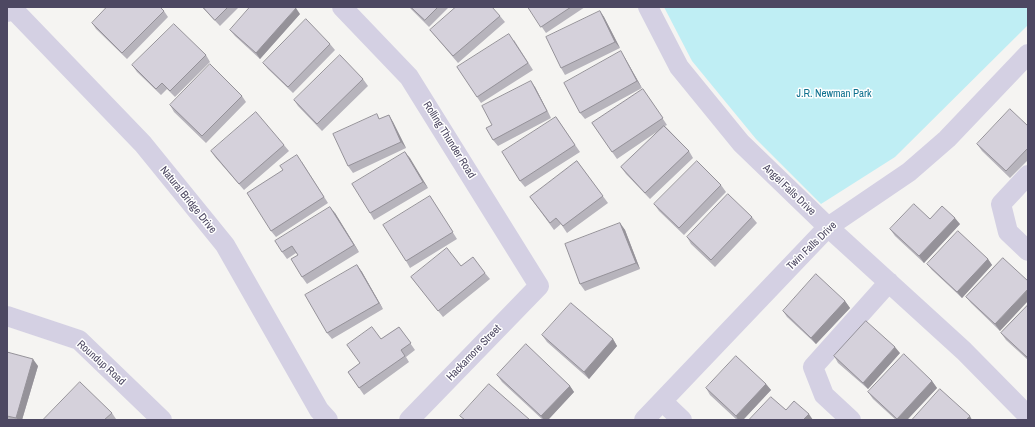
<!DOCTYPE html>
<html>
<head>
<meta charset="utf-8">
<style>
	body { margin:0 }
	#map { position:relative; width:1035px; height:427px; overflow:hidden; background:#f5f4f2; font-family:"Archivo Narrow",sans-serif }
	canvas { display:block }
	.frame { position:absolute; inset:0; border:8px solid #4d4862; pointer-events:none }
</style>
</head>
<body>
<div id="map">
<canvas width="1035" height="427"></canvas>
<div class="frame"></div>
</div>
<script>
const g = document.querySelector('canvas').getContext('2d');
g.lineJoin = 'round';
function fillPath(path, color) { g.fillStyle = color; g.fill(path, 'evenodd'); }
function strokePath(path, color, width, dash) { g.strokeStyle = color; g.lineWidth = width; g.lineCap = dash ? 'butt' : 'round'; g.setLineDash(dash || []); g.stroke(path); }
function write(font, color, halo, rows, align = 'center') {
  g.font = font + ' "Archivo Narrow",sans-serif'; g.lineWidth = 3; g.setLineDash([]); g.textBaseline = 'middle'; g.strokeStyle = halo; g.fillStyle = color; for (const [text, x, y, turn = 0] of rows) {
    g.save(); g.translate(x, y); g.rotate((+turn || 0) * Math.PI / 180); g.textAlign = isNaN(turn) ? turn : align; if (halo) g.strokeText(text, 0, 0); g.fillText(text, 0, 0); g.restore();
  }
}
const green = new Path2D(`
	M664,7H1028V25L895,157L821,204L756,139L692,61Z`);
const minor = new Path2D(`
	M342,7L409,77L539,286L409,420
	M648,7L679,67L741,143L828,227L964,351L1028,416
	M7,12L12,8L143,144L225,245L319,410L328,420
	M1028,175L1001,204L1008,232L1028,251
	M7,316L79,340L162,420
	M662,401L682,420
	M644,420L828,227L909,172L947,139L1028,54
	M851,420L824,395L813,367L889,282`);
const wall = new Path2D(`
	M202,7H239L220,26Z
	M409,7H449L429,27Z
	M528,7H585L546,33Z
	M164,11L168,17L127,59L96,29L92,23Z
	M600,11L604,17L620,48L565,75L561,68Z
	M300,14L260,59L235,36L230,30Z
	M500,16L505,22L458,63L435,36L430,30Z
	M514,40L533,70L481,103L477,97Z
	M330,44L335,50L293,93L268,69L263,63Z
	M206,55L210,62L175,97L167,89L161,95L137,72L132,65Z
	M625,58L642,88L585,119L580,113Z
	M363,79L368,86L322,131L298,106L294,100Z
	M535,87L551,118L498,146L493,140L492,125Z
	M643,89L667,125L665,126L689,151L693,158L650,199L626,174L621,167L661,129L617,159L592,123Z
	M242,96L246,102L206,143L174,112L170,105Z
	M389,115L393,122L406,148L353,173L348,166L380,119Z
	M556,117L580,152L525,187L520,181Z
	M1028,126V160L1010,178L982,151L977,144Z
	M284,145L289,151L244,190L215,157L211,151Z
	M405,152L428,188L374,220L370,213Z
	M577,161L608,203L567,233L561,224L554,230L530,197Z
	M302,162L328,203L276,237L271,231Z
	M721,185L726,192L684,235L659,211L654,204Z
	M430,196L457,239L410,268L406,261Z
	M335,213L359,252L307,284L302,277L298,255L296,253L287,259L282,252Z
	M752,217L757,223L715,267L691,244L687,237Z
	M930,219L960,224L924,263L895,236L890,229Z
	M620,223L625,230L640,269L585,291L580,284Z
	M1003,258L1000,331L971,303L966,297Z
	M988,259L992,265L962,298L932,270L927,264Z
	M357,265L362,272L383,309L332,339L327,333Z
	M461,266L485,273L490,279L443,317L411,277Z
	M845,301L850,308L816,344L787,317L783,311Z
	M1028,305V360L1006,340L1001,333Z
	M399,327L415,350L406,357L409,362L364,395L348,372L360,363L381,339Z
	M542,335L613,339L617,346L589,379L547,342Z
	M7,352L38,366L22,420H7Z
	M900,353L868,389L838,363L834,356Z
	M497,375L570,386L574,392L548,420H543L502,382Z
	M932,381L937,388L907,420H896L873,399L868,392Z
	M766,384L771,390L743,420H737L710,395L706,388Z
	M112,413L116,419V420H43Z`);
const shadedWall = new Path2D(`
	M296,8L300,14L260,59L256,53Z
	M600,11L604,17L620,48L615,42Z
	M621,51L625,58L642,88L637,81Z
	M531,81L535,87L551,118L547,111Z
	M389,115L393,122L406,148L401,142Z
	M405,152L410,158L428,188L423,182Z
	M330,207L335,213L359,252L354,245Z
	M955,218L960,224L924,263L919,256Z
	M620,223L625,230L640,269L636,263Z
	M988,259L992,265L962,298L957,292Z
	M357,265L362,272L383,309L379,303Z
	M1028,289V301L1000,331L995,324Z
	M845,301L850,308L816,344L811,338Z
	M613,339L617,346L589,379L584,372Z
	M895,347L900,353L868,389L863,383Z
	M33,359L38,366L22,420H18L16,418Z
	M932,381L937,388L907,420H898L897,419Z
	M766,384L771,390L743,420H738L736,416Z
	M570,386L574,392L548,420H544L541,416Z
	M809,414L813,420H803Z
	M970,416L972,420H966Z`);
const building = new Path2D(`
	M107,7H160L164,11L122,53L92,23Z
	M203,7H228L215,20Z
	M250,7H295L296,8L256,53L230,30Z
	M411,7H438L425,20Z
	M456,7H492L500,16L453,56L430,30Z
	M528,7H571L541,27Z
	M600,11L615,42L561,68L546,37Z
	M306,19L330,44L288,87L263,63Z
	M174,24L206,55L170,91L162,83L156,89L132,65Z
	M509,34L528,63L477,97L457,67Z
	M621,51L637,81L580,113L564,83Z
	M340,55L363,79L317,124L294,100Z
	M210,64L242,96L202,136L170,105Z
	M531,81L547,111L493,140L486,128L492,125L482,106Z
	M643,89L663,118L612,152L592,123Z
	M1010,109L1028,126V148L1006,171L977,144Z
	M256,112L284,145L239,184L211,151Z
	M377,114L379,119L389,115L401,142L348,166L333,134Z
	M556,117L575,145L520,181L502,152Z
	M664,126L689,151L645,193L621,167Z
	M405,152L423,182L370,213L352,184Z
	M297,155L324,197L271,231L247,193L283,170L280,166Z
	M577,161L603,196L563,226L556,218L550,223L530,197Z
	M697,161L721,185L679,228L654,204Z
	M728,194L752,217L711,260L687,237Z
	M430,196L453,232L406,261L383,225Z
	M914,204L930,219L942,206L955,218L919,256L890,229Z
	M330,207L354,245L302,277L291,259L298,255L292,246L282,252L275,241Z
	M620,223L636,263L580,284L565,244Z
	M958,231L988,259L957,292L927,264Z
	M447,248L461,266L473,257L485,273L438,311L411,277Z
	M1003,258L1028,281V289L995,324L966,297Z
	M357,265L379,303L327,333L305,295Z
	M816,274L845,301L811,338L783,311Z
	M571,303L613,339L584,372L542,335Z
	M1028,305V358L1001,333Z
	M866,321L895,347L863,383L834,356Z
	M372,327L381,339L399,327L411,343L401,350L405,356L359,388L348,372L360,363L347,345Z
	M526,344L570,386L541,416L497,375Z
	M7,352L33,359L16,418L7,416Z
	M904,354L932,381L897,419L868,392Z
	M736,356L766,384L736,416L706,388Z
	M80,382L112,413L104,420H43Z
	M489,384L530,420H465L460,416Z
	M940,389L970,416L966,420H912Z
	M771,397L786,410L794,401L809,414L803,420H749Z`);
const parkNames = [
	["J.R. Newman Park",834,94]
];
const streetNames = [
	["Rolling Thunder Road",449,140,58],
	["Angel Falls Drive",789,190,44],
	["Natural Bridge Drive",188,200,51],
	["Twin Falls Drive",812,246,-44],
	["Hackamore Street",474,353,-46],
	["Roundup Road",101,363,42]
];
fillPath(green, '#bfeef4');
strokePath(minor, '#d4d0e3', 20);
fillPath(wall, '#b7b4bc');
fillPath(shadedWall, '#959299');
fillPath(building, '#d5d1db');
strokePath(building, '#959299', 1);
write('11px', '#0e708e', '#fff', parkNames);
write('11px', '#4d4862', '#fff', streetNames);
</script>
</body>
</html>
